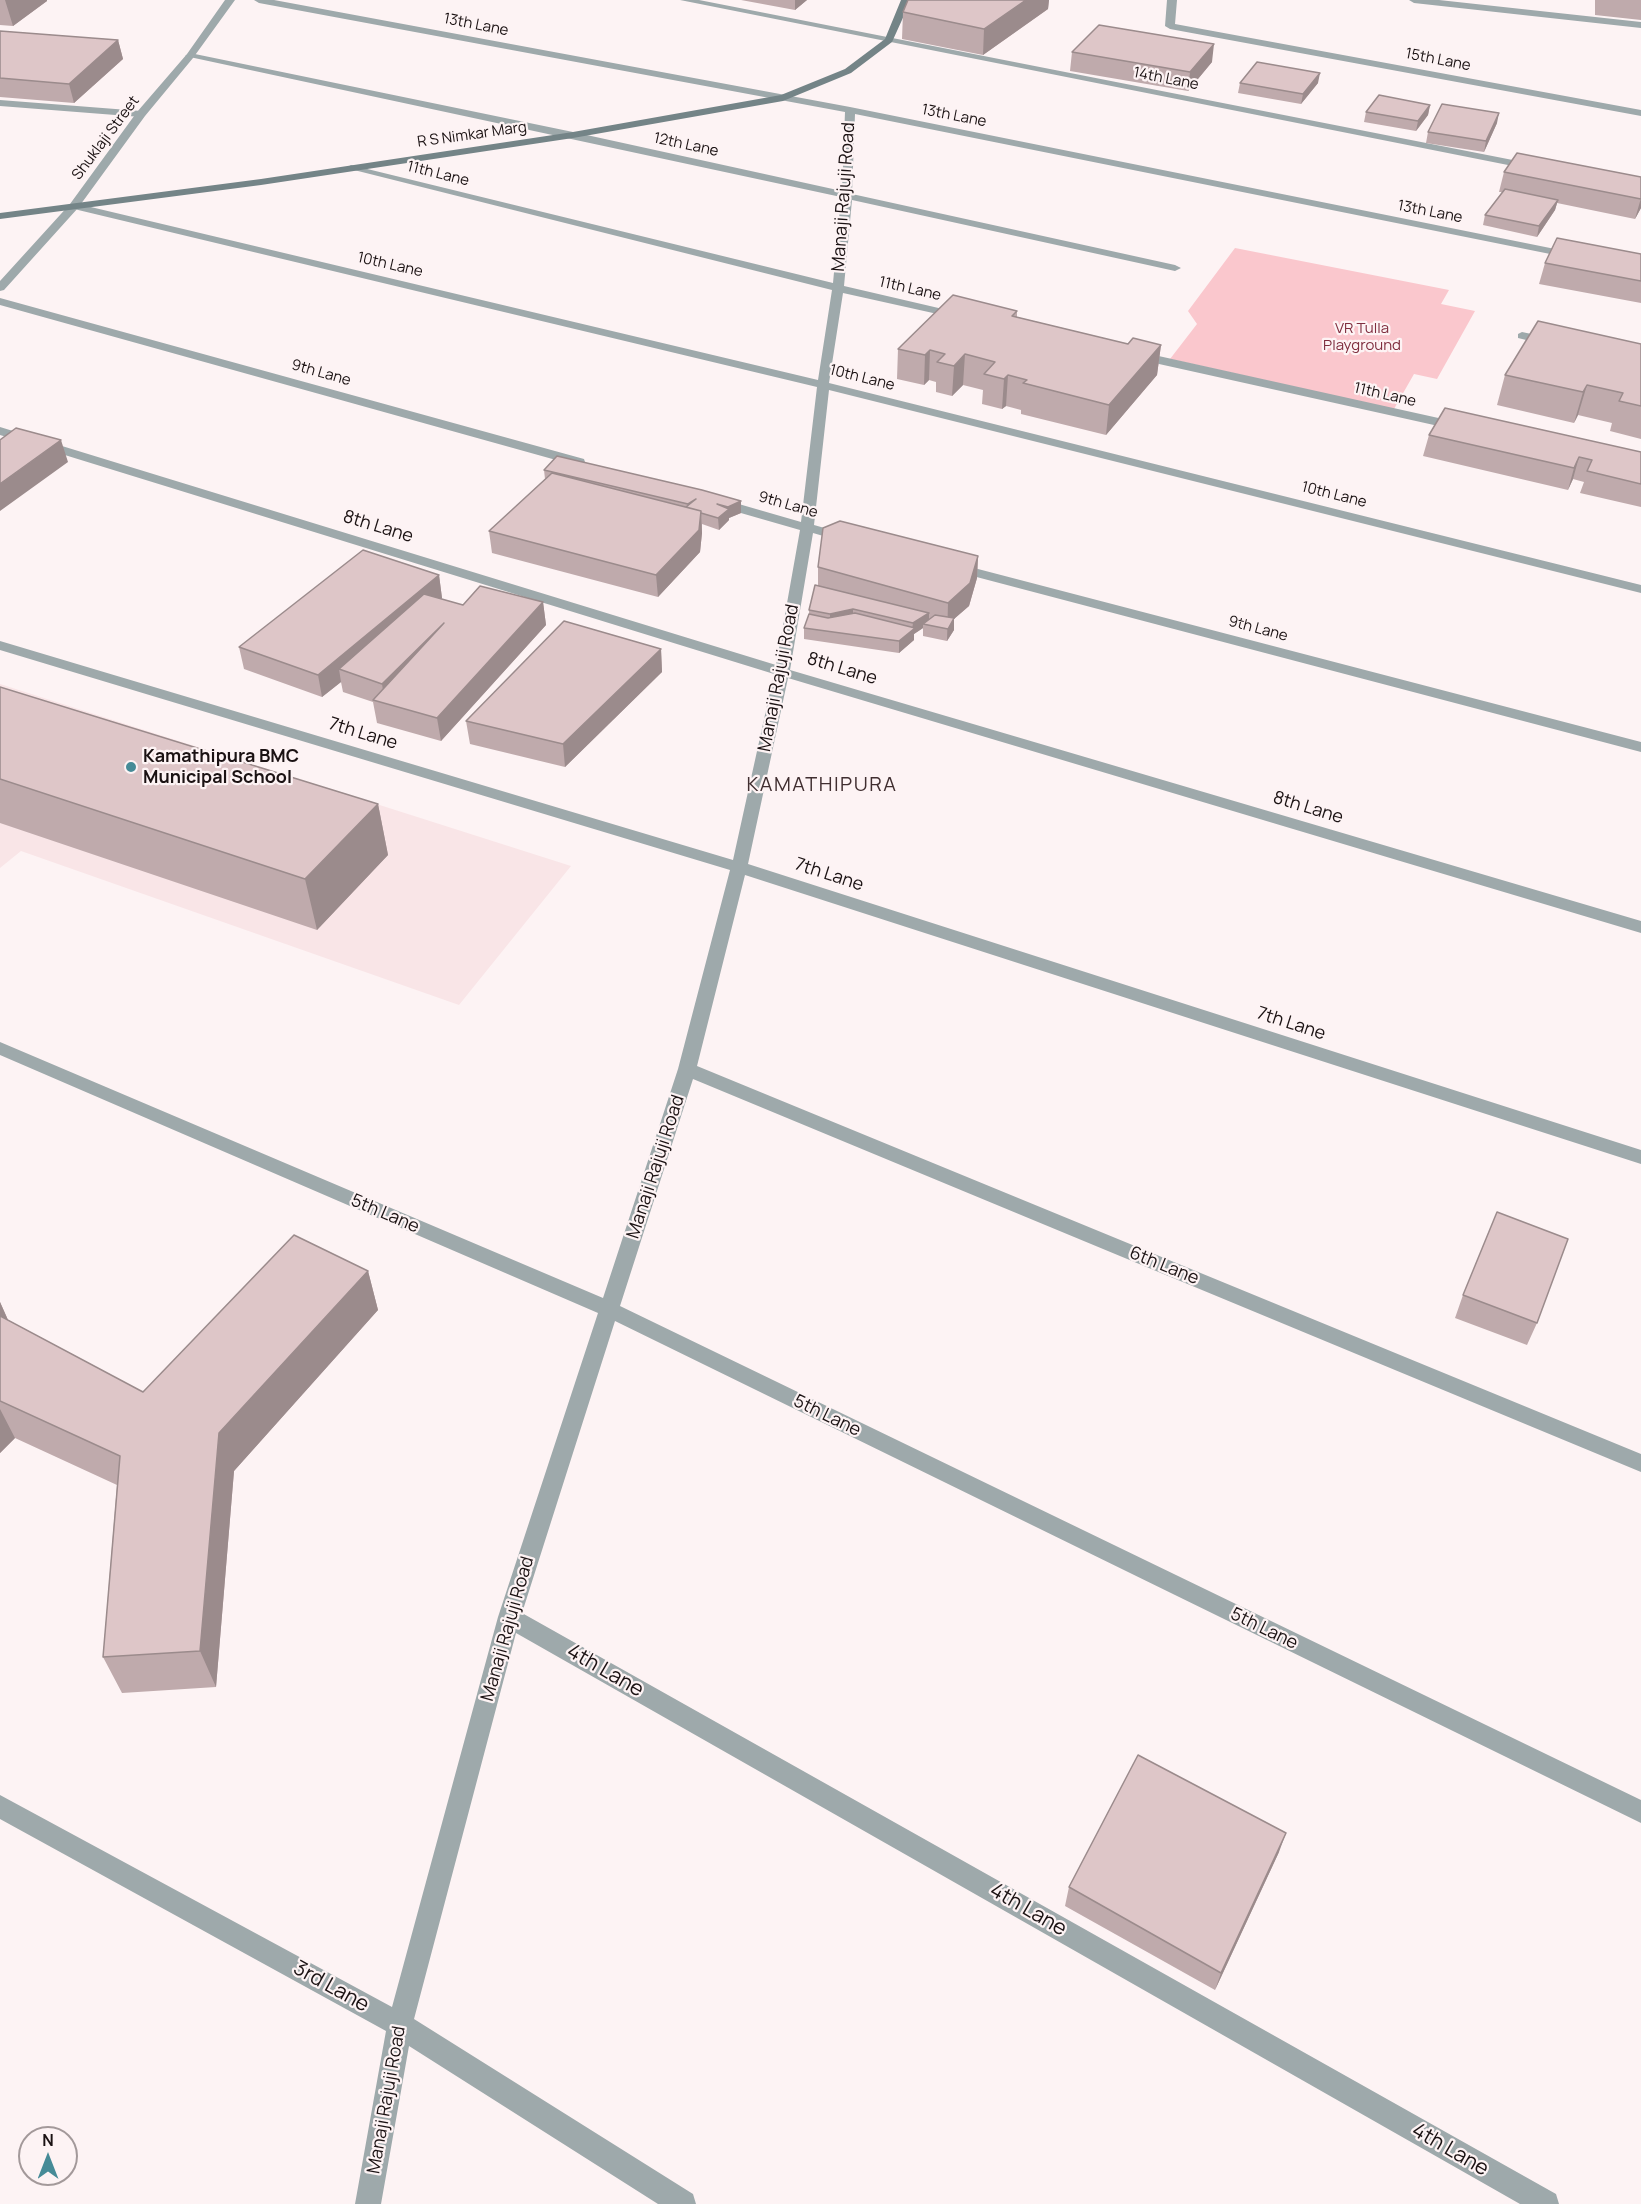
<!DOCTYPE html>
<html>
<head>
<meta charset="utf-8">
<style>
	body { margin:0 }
	#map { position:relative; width:1641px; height:2204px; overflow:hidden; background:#fdf3f4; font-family:Manrope,sans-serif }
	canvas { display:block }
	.north { position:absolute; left:18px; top:2126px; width:60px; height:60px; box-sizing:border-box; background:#fdf3f4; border:2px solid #a3999a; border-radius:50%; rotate:0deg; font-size:16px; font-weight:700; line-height:24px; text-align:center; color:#1b1213 }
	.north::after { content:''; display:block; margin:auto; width:21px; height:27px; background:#468b97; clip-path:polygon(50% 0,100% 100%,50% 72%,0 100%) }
</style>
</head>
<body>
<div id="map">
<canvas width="1641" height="2204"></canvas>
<div class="north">N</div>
</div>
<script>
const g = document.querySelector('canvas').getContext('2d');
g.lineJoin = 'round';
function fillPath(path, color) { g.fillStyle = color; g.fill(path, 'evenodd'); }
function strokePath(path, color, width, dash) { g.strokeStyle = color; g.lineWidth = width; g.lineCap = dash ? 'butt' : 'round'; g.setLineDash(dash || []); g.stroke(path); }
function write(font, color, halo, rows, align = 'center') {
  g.font = font + ' Manrope,sans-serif'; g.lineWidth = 4.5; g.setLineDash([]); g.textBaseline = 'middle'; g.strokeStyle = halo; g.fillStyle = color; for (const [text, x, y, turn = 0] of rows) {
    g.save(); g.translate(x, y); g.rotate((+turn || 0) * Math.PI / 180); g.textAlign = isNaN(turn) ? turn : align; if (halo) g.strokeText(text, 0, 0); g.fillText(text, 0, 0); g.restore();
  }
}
const built = new Path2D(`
	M0,684L571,866L459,1005L21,851L0,868Z`);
const green = new Path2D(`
	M1235,248L1449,290L1441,304L1475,311L1437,379L1414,374L1394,409L1170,359L1197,324L1188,311Z`);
const minor = new Path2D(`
	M254,0H274L850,107L1575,253L1581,256L1575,259L855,114L852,194L1175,265L1181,268L1175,271L852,200L844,286L960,313L966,316L960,319L843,293L829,383L1641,585V593L829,390L814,525L849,535L851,538L844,542L813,533L790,670L1641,921V933L788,678L748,864L1641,1150V1164L745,875L697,1066L1641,1454V1472L693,1079L620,1306L1641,1800V1823L615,1321L522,1613L1556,2194L1559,2204H1520L516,1633L414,2019L693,2194L696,2204H658L409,2046L381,2204H355L386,2031L0,1819V1795L392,2007L498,1617L598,1313L0,1055V1042L603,1298L678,1069L730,870L0,650V641L733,860L774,674L0,435V427L776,665L800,530L713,505L711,502L718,498L801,522L817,387L74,209L69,206L74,203L818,380L832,290L346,168L351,165L833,283L841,197L185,56L190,53L573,132L842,191L845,112L259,3Z
	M680,0H699L1533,164L1538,167L1533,170Z
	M1167,0H1177L1175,24L1641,110V116L1170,29L1165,26Z
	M1409,0H1439L1641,22V28L1414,3Z
	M0,100L141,111L146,114L141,117L0,106Z
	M0,298L584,459L585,462L579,466L574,465L0,305Z
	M1522,332L1555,339L1557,342L1551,346L1518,338V334Z
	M1136,351L1461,423L1467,427L1461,431L1132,358L1130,355Z
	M955,563L1641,742V752L950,570L948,567Z`);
const tertiary = new Path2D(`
	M225,0H235L193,58L145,116L78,208L4,290L0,291V281L70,204L137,112L187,54Z`);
const secondary = new Path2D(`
	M901,0H911L892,42L851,73L783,101L573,138L261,185L0,219V213L261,179L573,132L781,95L845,69L885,39Z`);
const wall = new Path2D(`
	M0,0H47V1L13,26L0,25Z
	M741,0H807L795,10Z
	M908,0H1049L1048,9L983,55L902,39L903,12Z
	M1595,0H1641V20L1595,15Z
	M0,31L118,40L123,59L74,103L0,97Z
	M1072,52L1212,62L1188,91L1070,71Z
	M1240,83H1318L1301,104L1238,93Z
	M1430,105L1428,115L1416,131L1364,122L1366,112Z
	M1497,123L1484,152L1426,143L1428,132Z
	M1504,172L1641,177V208L1635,219L1557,203L1555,210L1537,237L1483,225L1485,215L1502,192H1499Z
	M1641,254V303L1539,284L1545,263Z
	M1017,311V317L1128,344L1161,345L1157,375L1106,435L1021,414V410L1006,406L1002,409L982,404L983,390L963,385L952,396L936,392V382L929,380L924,385L897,379L898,349Z
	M1641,344V439L1610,431L1612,423L1578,415L1574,423L1497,405L1505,375Z
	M1429,435L1641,452V507L1580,493L1584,482L1573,479L1568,490L1423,456Z
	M544,470L741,501V513L729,518V520L719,530L702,524V533L700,552L658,597L492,553L489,531L545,479Z
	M978,556L977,578L969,606L954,619V630L947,641L923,636V628L914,634V640L899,653L804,639V628L809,614V610L818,585V567Z
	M439,575L442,598L441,599L463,605L543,602L546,625L441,741L377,723L373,702L343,692L341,682L322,697L244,669L239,647Z
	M661,649L662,672L565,767L470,744L466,721Z
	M0,687L378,804L388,855L317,930L0,823Z
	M368,1271L378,1310L234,1471L216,1687L122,1693L103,1657L117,1485L15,1438L0,1453V1302L8,1320L143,1392Z
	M1463,1295L1537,1323L1527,1345L1455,1318Z
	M1279,1852L1215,1990L1065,1906L1069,1887Z`);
const shadedWall = new Path2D(`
	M5,0H47V1L13,26Z
	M795,0H807L795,10Z
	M1026,0H1049L1048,9L983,55L984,29Z
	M118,40L123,59L74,103L69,84Z
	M1214,44L1212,62L1188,91L1190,72Z
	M1320,73L1318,83L1301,104L1303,94Z
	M1430,105L1428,115L1416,131L1418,121Z
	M1499,113L1497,123L1484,152L1486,141Z
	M1641,198V208L1635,219Z
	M1558,200L1555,210L1537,237L1539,226Z
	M1161,345L1157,375L1106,435L1109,405Z
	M930,350L929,380L924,385L925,355Z
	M965,354L963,385L952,396L954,366Z
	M1008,375L1006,406L1002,409L1004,379Z
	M1587,385L1578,415L1574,423L1583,392Z
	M61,440L68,462L0,511V484Z
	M1579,457L1573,479L1568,490L1574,468Z
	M741,501V513L729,518V520L719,530L718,518L728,510V507Z
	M701,511L702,533L700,552L658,597L656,575Z
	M978,556L977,578L969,606L954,619V630L947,641L948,603Z
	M439,575L442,598L351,673L339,669L341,682L322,697L318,675Z
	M543,602L546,625L441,741L437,718Z
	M853,609V621L830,626V614Z
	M929,613V625L923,624V628L914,634V640L899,653V641L912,630L913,623Z
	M444,623L385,703L382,684Z
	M661,649L662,672L565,767L563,744Z
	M378,804L388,855L317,930L305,879Z
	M368,1271L378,1310L234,1471L216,1687L200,1651L219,1433Z
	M0,1302L8,1320L0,1328Z
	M0,1409L15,1438L0,1453Z
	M1286,1833L1279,1852L1215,1990L1221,1973Z`);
const building = new Path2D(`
	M908,0H1026L984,29L903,12Z
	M1099,25L1214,44L1190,72L1072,52Z
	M0,31L118,40L69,84L0,78Z
	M1257,62L1320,73L1303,94L1240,83Z
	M1379,95L1430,105L1418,121L1366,112Z
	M1442,104L1499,113L1486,141L1428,132Z
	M1517,153L1641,177V199L1504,172Z
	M1505,189L1558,200L1539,226L1485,215Z
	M1557,238L1641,254V281L1545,263Z
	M953,295L1017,311L1012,316L1128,344L1133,338L1161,345L1109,405L1023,383L1027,380L1008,375L1004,379L984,374L995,362L965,354L954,366L937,362L945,354L930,350L925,355L898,349Z
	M1538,321L1641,344V406L1619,401L1623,393L1587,385L1583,392L1505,375Z
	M1445,408L1641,452V484L1587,471L1592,460L1579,457L1574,468L1429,435Z
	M16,428L61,440L0,484V440Z
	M557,456L702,490L741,501L728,507L717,504L729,509L718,518L701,513V511L686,507L696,499L688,504L544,470Z
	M552,473L701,511L699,530L656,575L489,531Z
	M840,521L978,556L970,583L948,603L818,567L823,528Z
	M363,550L439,575L318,675L239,647Z
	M815,585L929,613L913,623L853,609L830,614L809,610Z
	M480,586L543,602L437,718L373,700L444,623L382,684L339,669L424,594L463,605Z
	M855,613L915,628L899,641L804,628L809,614L828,618Z
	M935,615L954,618L948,629L923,624Z
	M564,621L661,649L563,744L466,721Z
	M0,687L378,804L305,879L0,779Z
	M1497,1212L1568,1239L1537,1323L1463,1295Z
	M294,1235L368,1271L219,1433L200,1651L103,1657L120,1456L0,1401V1316L143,1392Z
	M1138,1755L1286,1833L1221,1973L1069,1887Z`);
const markers = [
	[131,767,6,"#468b97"]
];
const farStreetnames = [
	["13th Lane",476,25,11],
	["15th Lane",1438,60,11],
	["14th Lane",1166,79,11],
	["13th Lane",954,116,11],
	["R S Nimkar Marg",472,135,-8],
	["Shuklaji Street",106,138,-53],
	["12th Lane",686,145,12],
	["11th Lane",438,174,14],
	["13th Lane",1430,212,11],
	["10th Lane",390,265,13],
	["11th Lane",910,289,13],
	["9th Lane",321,373,16],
	["10th Lane",862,378,14],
	["11th Lane",1385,395,13],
	["10th Lane",1334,495,14],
	["9th Lane",788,505,16],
	["9th Lane",1258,629,15]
];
const farParknames = [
	["VR Tulla",1362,329],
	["Playground",1362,346]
];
const streetNames = [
	["Manaji Rajuji Road",844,197,-86],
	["8th Lane",378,527,17],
	["8th Lane",842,669,17],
	["Manaji Rajuji Road",779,678,-79],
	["7th Lane",363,734,17],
	["8th Lane",1308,808,17],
	["7th Lane",829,875,18],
	["7th Lane",1291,1024,18],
	["Manaji Rajuji Road",656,1167,-72],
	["5th Lane",385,1214,23],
	["6th Lane",1164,1266,22],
	["5th Lane",827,1416,26],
	["Manaji Rajuji Road",508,1629,-74],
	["5th Lane",1264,1629,26],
	["Manaji Rajuji Road",387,2100,-80]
];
const poiNames = [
	["Kamathipura BMC",143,757],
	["Municipal School",143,778]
];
const neighbourhoodNames = [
	["KAMATHIPURA",822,785]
];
const nearStreetnames = [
	["4th Lane",605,1671,30],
	["4th Lane",1028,1910,30],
	["3rd Lane",331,1987,29],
	["4th Lane",1450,2150,30]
];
fillPath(built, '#f9e5e7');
fillPath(green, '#fac7cd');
fillPath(minor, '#9ea9ab');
fillPath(tertiary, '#9ea9ab');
fillPath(secondary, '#748487');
fillPath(wall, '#bfaaac');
fillPath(shadedWall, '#9b8b8c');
fillPath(building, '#dec6c8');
strokePath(building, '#9b8b8c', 1.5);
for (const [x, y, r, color] of markers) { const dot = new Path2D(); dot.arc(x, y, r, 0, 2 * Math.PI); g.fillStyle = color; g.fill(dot); strokePath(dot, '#fdf3f4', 2); }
write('15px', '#1b1213', '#fdf3f4', farStreetnames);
write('15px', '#7f2d3e', '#fdf3f4', farParknames);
write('18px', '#1b1213', '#fdf3f4', streetNames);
write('bold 18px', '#1b1213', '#fdf3f4', poiNames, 'left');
g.letterSpacing = '1.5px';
write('20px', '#402e30', '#fdf3f4', neighbourhoodNames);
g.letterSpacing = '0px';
write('21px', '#1b1213', '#fdf3f4', nearStreetnames);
</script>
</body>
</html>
